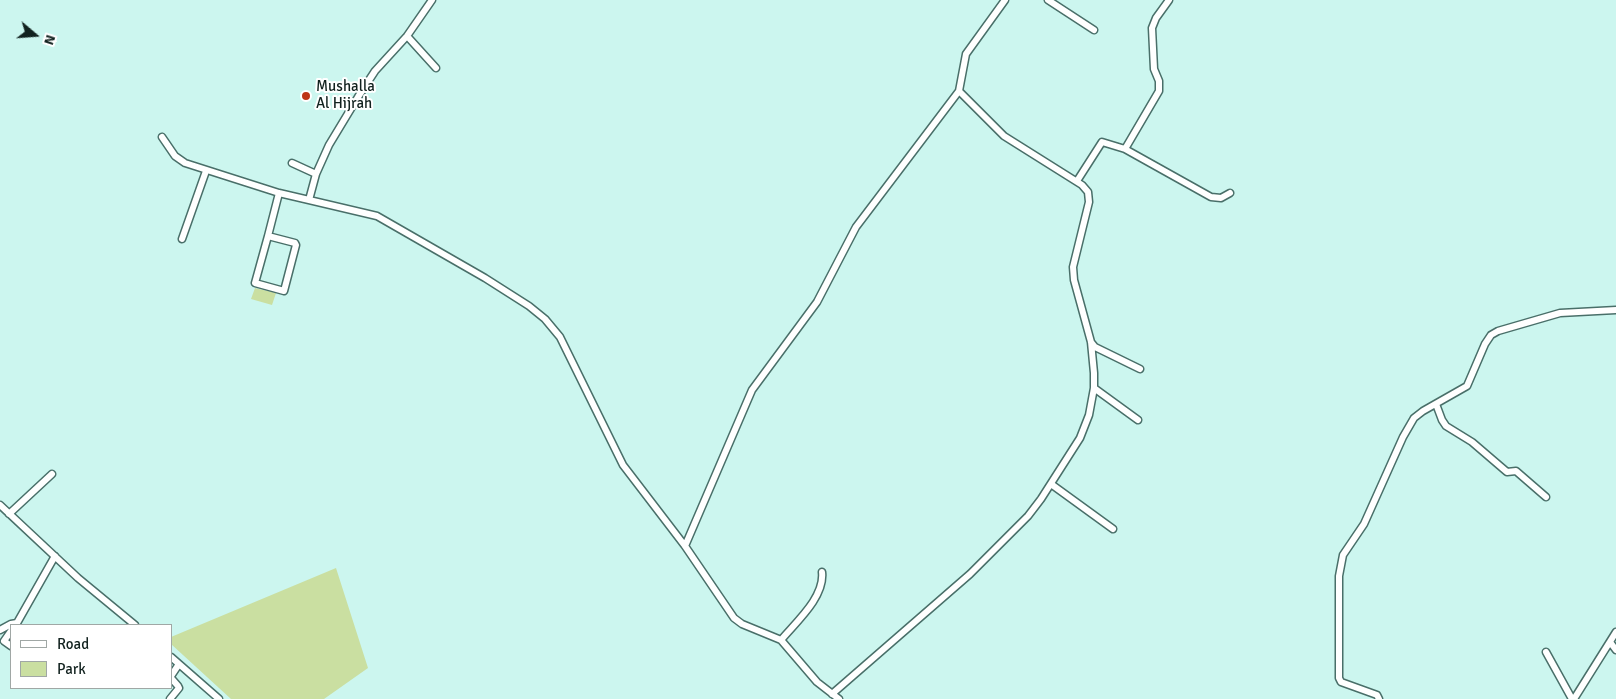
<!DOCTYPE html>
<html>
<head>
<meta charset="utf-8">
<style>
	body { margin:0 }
	#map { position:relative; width:1616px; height:699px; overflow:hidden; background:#ccf6ef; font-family:Signika,sans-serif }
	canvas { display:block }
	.legend { position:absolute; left:10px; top:624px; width:162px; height:65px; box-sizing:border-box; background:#fff; border:1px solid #a0a7a5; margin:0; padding:6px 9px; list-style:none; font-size:15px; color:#12221f }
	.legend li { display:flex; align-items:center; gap:10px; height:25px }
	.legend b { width:25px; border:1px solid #a0a7a5 }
	.north { position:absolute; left:10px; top:10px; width:50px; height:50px; -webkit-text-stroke:4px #fff; paint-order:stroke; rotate:108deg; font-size:14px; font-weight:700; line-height:20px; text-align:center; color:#12221f }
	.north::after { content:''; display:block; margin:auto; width:18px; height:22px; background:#12221f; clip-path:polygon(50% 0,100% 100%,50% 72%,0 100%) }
</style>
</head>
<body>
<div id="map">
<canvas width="1616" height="699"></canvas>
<ul class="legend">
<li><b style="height:6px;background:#fff"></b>Road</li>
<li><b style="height:14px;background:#cadfa1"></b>Park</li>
</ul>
<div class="north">N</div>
</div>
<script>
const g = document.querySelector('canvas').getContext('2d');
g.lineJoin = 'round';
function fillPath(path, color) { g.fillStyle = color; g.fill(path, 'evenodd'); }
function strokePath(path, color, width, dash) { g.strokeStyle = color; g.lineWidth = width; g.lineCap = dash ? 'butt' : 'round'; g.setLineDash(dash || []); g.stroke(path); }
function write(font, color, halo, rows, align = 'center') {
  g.font = font + ' Signika,sans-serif'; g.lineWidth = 4; g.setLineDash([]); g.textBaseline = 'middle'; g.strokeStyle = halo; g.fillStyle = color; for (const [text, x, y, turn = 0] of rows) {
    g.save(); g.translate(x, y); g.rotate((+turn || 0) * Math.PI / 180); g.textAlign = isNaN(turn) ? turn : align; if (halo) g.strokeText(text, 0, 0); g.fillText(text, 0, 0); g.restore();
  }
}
const green = new Path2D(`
	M255,288L276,293L272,305L251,299Z
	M336,568L368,668L324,699H231L171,644V637Z`);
const minor = new Path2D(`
	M432,0L407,36L375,71L358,97L329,145L316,174L309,200L377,216L485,278L529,306L545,319L560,337L623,465L685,546L734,618L742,624L781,640L817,682L839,699
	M1048,0L1094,30
	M407,36L436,68
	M162,137L175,156L185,163L279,193L309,200
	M1125,149L1211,197L1221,198L1230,193
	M292,163L316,174
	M1077,181L1102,142L1125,149L1159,91V81L1154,69L1152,28L1156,18L1169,0
	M268,236L255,283L284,291L296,245L295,243L268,236L279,193
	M182,239L206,171
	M1091,342L1095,347L1140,369
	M1094,388L1138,420
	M1436,404L1442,420L1446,426L1472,442L1507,472L1516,471L1546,497
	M1051,484L1113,529
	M0,505L78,578L135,625
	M9,514L52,474
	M685,546L752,390L817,302L856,227L959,91
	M0,630L11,624L17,623L55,556
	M11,631L4,641L11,646
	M781,640C796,622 825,597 822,572
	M1610,642L1616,650
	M1546,652L1572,699
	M171,657L219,699
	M171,676L179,664
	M832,694L970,574L1028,516L1041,499L1080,438L1089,415L1094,388V373L1091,342L1074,280L1073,267L1089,202L1088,192L1082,185L1004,136L959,91L966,54L1005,0
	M170,699L179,688L178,686L171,678
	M1379,699L1377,695L1341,682L1339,678V576L1343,555L1364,524L1403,437L1414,418L1423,411L1467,386L1485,344L1491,335L1498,331L1560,313L1616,310
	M1574,699L1616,632`);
const markers = [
	[306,96,5,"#be3415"]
];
const poiNames = [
	["Mushalla",316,87],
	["Al Hijrah",316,104]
];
fillPath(green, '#cadfa1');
strokePath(minor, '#496f69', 9);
strokePath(minor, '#fff', 6);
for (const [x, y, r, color] of markers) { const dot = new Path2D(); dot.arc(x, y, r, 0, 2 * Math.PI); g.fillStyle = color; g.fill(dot); strokePath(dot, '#fff', 2); }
write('15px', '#12221f', '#fff', poiNames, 'left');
</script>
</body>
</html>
